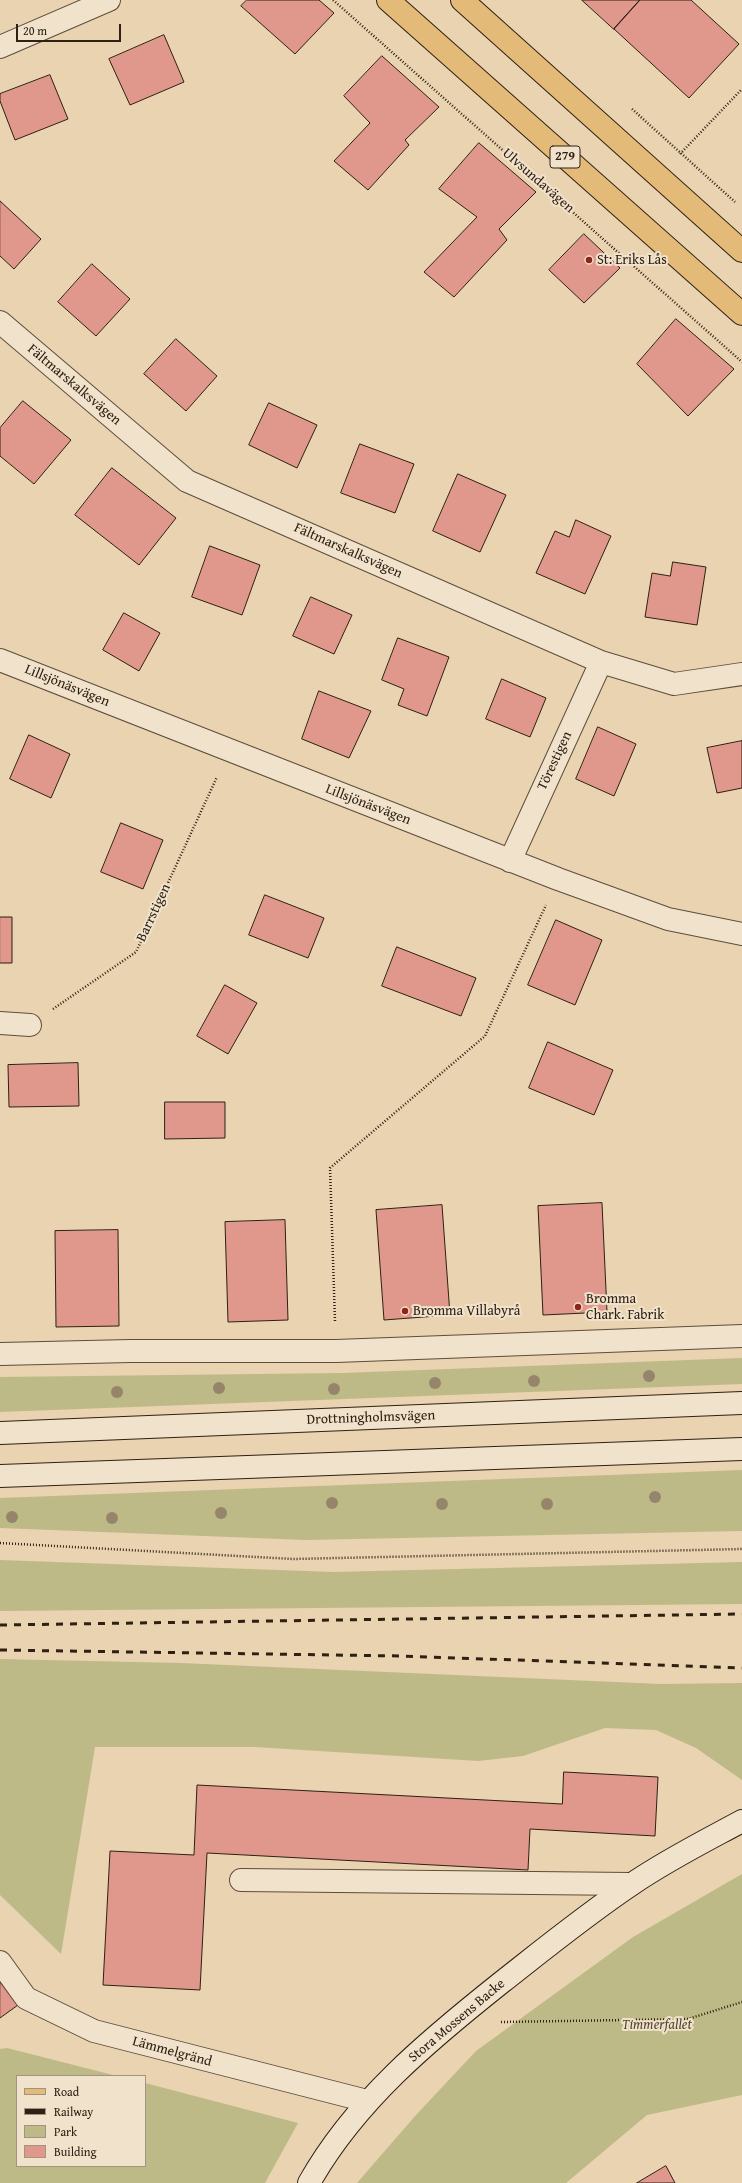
<!DOCTYPE html>
<html>
<head>
<meta charset="utf-8">
<style>
	body { margin:0 }
	#map { position:relative; width:742px; height:2183px; overflow:hidden; background:#e9d3b1; font-family:"Gentium Book Plus",serif }
	canvas { display:block }
	.legend { position:absolute; left:16px; top:2075px; width:130px; height:92px; box-sizing:border-box; background:#f1e2cc; border:1px solid #a39482; margin:0; padding:5px 7px; list-style:none; font-size:12px; color:#2e2013 }
	.legend li { display:flex; align-items:center; gap:8px; height:20px }
	.legend b { width:20px; border:1px solid #a39482 }
	.scale { position:absolute; left:16px; top:24px; width:105px; height:18px; box-sizing:border-box; border:2px solid #2e2013; border-top:0; padding-left:5px; font-size:12px; line-height:14px; white-space:nowrap; color:#2e2013; -webkit-text-stroke:3px #f1e2cc; paint-order:stroke }
</style>
</head>
<body>
<div id="map">
<canvas width="742" height="2183"></canvas>
<ul class="legend">
<li><b style="height:5px;background:#e4ba78"></b>Road</li>
<li><b style="height:5px;background:#2e2013"></b>Railway</li>
<li><b style="height:11px;background:#beba87"></b>Park</li>
<li><b style="height:11px;background:#e0978c"></b>Building</li>
</ul>
<div class="scale">20 m</div>
</div>
<script>
const g = document.querySelector('canvas').getContext('2d');
g.lineJoin = 'round';
function fillPath(path, color) { g.fillStyle = color; g.fill(path, 'evenodd'); }
function strokePath(path, color, width, dash) { g.strokeStyle = color; g.lineWidth = width; g.lineCap = dash ? 'butt' : 'round'; g.setLineDash(dash || []); g.stroke(path); }
function write(font, color, halo, rows, align = 'center') {
  g.font = font + ' "Gentium Book Plus",serif'; g.lineWidth = 4; g.setLineDash([]); g.textBaseline = 'middle'; g.strokeStyle = halo; g.fillStyle = color; for (const [text, x, y, turn = 0] of rows) {
    g.save(); g.translate(x, y); g.rotate((+turn || 0) * Math.PI / 180); g.textAlign = isNaN(turn) ? turn : align; if (halo) g.strokeText(text, 0, 0); g.fillText(text, 0, 0); g.restore();
  }
}
const green = new Path2D(`
	M742,1358V1384L0,1412V1377L342,1373Z
	M742,1470V1531L306,1540L0,1528V1498Z
	M0,1560L334,1572L742,1562V1604L0,1611Z
	M0,1659L181,1663L661,1684L742,1683V1780L696,1748L656,1730L605,1728L523,1756L478,1761L255,1747H95L61,1954L0,1895Z
	M742,1874V2095L647,2115L566,2183H357L416,2115L476,2051L633,1937Z
	M7,2048L117,2076H17V2166H145V2083L298,2123L265,2183H0V2049Z`);
const building = new Path2D(`
	M247,0H319L334,13L295,54L241,6Z
	M582,0H640L614,29Z
	M640,0H691L739,44L689,98L614,29Z
	M164,35L184,82L130,105L109,59Z
	M382,56L439,107L405,140L409,145L368,190L334,161L370,123L344,96Z
	M50,75L68,119L15,140L0,101V94Z
	M479,143L536,192L499,229L507,240L454,297L424,272L477,217L439,189Z
	M0,201L41,239L14,269L0,256Z
	M584,234L620,268L584,303L549,270Z
	M92,264L130,299L96,336L58,302Z
	M676,319L734,369L688,416L637,364Z
	M176,339L217,376L186,411L144,374Z
	M23,401L71,440L34,484L0,456V428Z
	M269,403L317,425L297,468L249,445Z
	M360,444L414,464L395,513L341,493Z
	M112,468L176,518L139,565L75,515Z
	M458,474L506,495L480,552L433,531Z
	M576,520L611,536L585,594L536,573L555,531L569,537Z
	M210,546L260,565L242,615L192,597Z
	M673,562L706,567L697,625L645,617L652,573L670,576Z
	M311,597L352,615L334,654L293,636Z
	M124,613L160,633L139,671L103,650Z
	M398,638L449,657L427,716L398,705L404,689L382,680Z
	M502,679L546,698L530,737L486,719Z
	M319,691L371,711L349,758L302,739Z
	M598,727L636,744L614,796L576,779Z
	M29,735L70,754L51,798L10,779Z
	M742,741V788L717,793L707,748Z
	M121,823L163,840L143,889L101,872Z
	M265,895L324,918L308,958L249,935Z
	M0,917H12V963H0Z
	M556,920L602,940L575,1005L528,985Z
	M397,947L476,978L461,1016L382,986Z
	M225,985L257,1003L228,1054L197,1036Z
	M548,1042L613,1070L594,1115L529,1088Z
	M78,1063L79,1106L9,1107L8,1065Z
	M165,1102H225V1138L165,1139Z
	M602,1203L607,1312L543,1315L538,1206Z
	M442,1205L450,1315L384,1320L376,1210Z
	M285,1220L288,1320L228,1322L225,1222Z
	M118,1230L119,1326L56,1327L55,1231Z
	M564,1772L658,1777L655,1836L530,1829L528,1870L207,1853L200,1990L103,1985L110,1851L194,1855L197,1785L562,1804Z
	M0,1982L18,2005L0,2018Z
	M666,2166L675,2183H637Z`);
const path = new Path2D(`
	M333,0L742,362
	M632,109L735,202
	M680,154L742,89
	M53,1009L136,952L217,777
	M335,1321L330,1168L485,1036L546,905
	M0,1543L293,1559L742,1549
	M501,2022L688,2019L742,2002`);
const street = new Path2D(`
	M0,47L109,0
	M0,322L187,481L601,662L674,684L742,674
	M0,660L558,879L668,919L742,934
	M510,861L601,662
	M0,1023L30,1025
	M0,1354L130,1351H336L742,1336
	M241,1880L631,1884
	M0,1962L26,1998L94,2031L367,2101`);
const secondary = new Path2D(`
	M0,1433L742,1403
	M0,1476L742,1449
	M309,2183C355,2101 429,2040 502,1982C544,1949 587,1914 632,1884C667,1860 705,1841 742,1821`);
const primary = new Path2D(`
	M388,0L742,314
	M462,0L742,251`);
const rail = new Path2D(`
	M0,1625L742,1614
	M0,1650L401,1656L742,1668`);
const trees = [
	[649,1376],
	[534,1381],
	[435,1383],
	[219,1388],
	[334,1389],
	[117,1392],
	[655,1497],
	[332,1503],
	[442,1504],
	[547,1504],
	[221,1513],
	[12,1517],
	[112,1518]
];
const markers = [
	[589,260,4,"#8f2418"],
	[578,1307,4,"#8f2418"],
	[405,1311,4,"#8f2418"]
];
const shields = [
	[565,157,30]
];
const shieldNames = [
	["279",565,157]
];
const streetNames = [
	["Ulvsundavägen",538,181,41],
	["Fältmarskalksvägen",74,385,40],
	["Fältmarskalksvägen",348,551,24],
	["Lillsjönäsvägen",67,686,22],
	["Törestigen",555,761,-65],
	["Lillsjönäsvägen",368,805,21],
	["Barrstigen",154,913,-65],
	["Drottningholmsvägen",371,1418,-2],
	["Stora Mossens Backe",457,2021,-40],
	["Lämmelgränd",172,2052,15]
];
const poiNames = [
	["St: Eriks Lås",597,260],
	["Bromma",586,1299],
	["Chark. Fabrik",586,1315],
	["Bromma Villabyrå",413,1311]
];
const parkNames = [
	["Timmerfallet",657,2025]
];
fillPath(green, '#beba87');
fillPath(building, '#e0978c');
strokePath(building, '#2e2013', 1);
strokePath(street, '#5d4d3a', 24);
strokePath(secondary, '#2e2013', 24);
strokePath(primary, '#2e2013', 24);
strokePath(path, '#2e2013', 2.5, [1, 2]);
strokePath(street, '#f1e2cc', 22);
strokePath(secondary, '#f1e2cc', 22);
strokePath(primary, '#e4ba78', 22);
strokePath(rail, '#2e2013', 3, [7, 7]);
g.fillStyle = '#96856a';
for (const [x, y] of trees) { g.beginPath(); g.arc(x, y, 6, 0, 2 * Math.PI); g.fill(); }
for (const [x, y, r, color] of markers) { const dot = new Path2D(); dot.arc(x, y, r, 0, 2 * Math.PI); g.fillStyle = color; g.fill(dot); strokePath(dot, '#f1e2cc', 1.5); }
for (const [x, y, w] of shields) { const box = new Path2D(); box.roundRect(x - w / 2, y - 11, w, 22, 3); g.fillStyle = '#f1e2cc'; g.fill(box); strokePath(box, '#2e2013', 1); }
write('bold 13px', '#2e2013', null, shieldNames);
write('14px', '#2e2013', '#f1e2cc', streetNames);
write('14px', '#2e2013', '#f1e2cc', poiNames, 'left');
write('italic 14px', '#524630', '#f1e2cc', parkNames);
</script>
</body>
</html>
